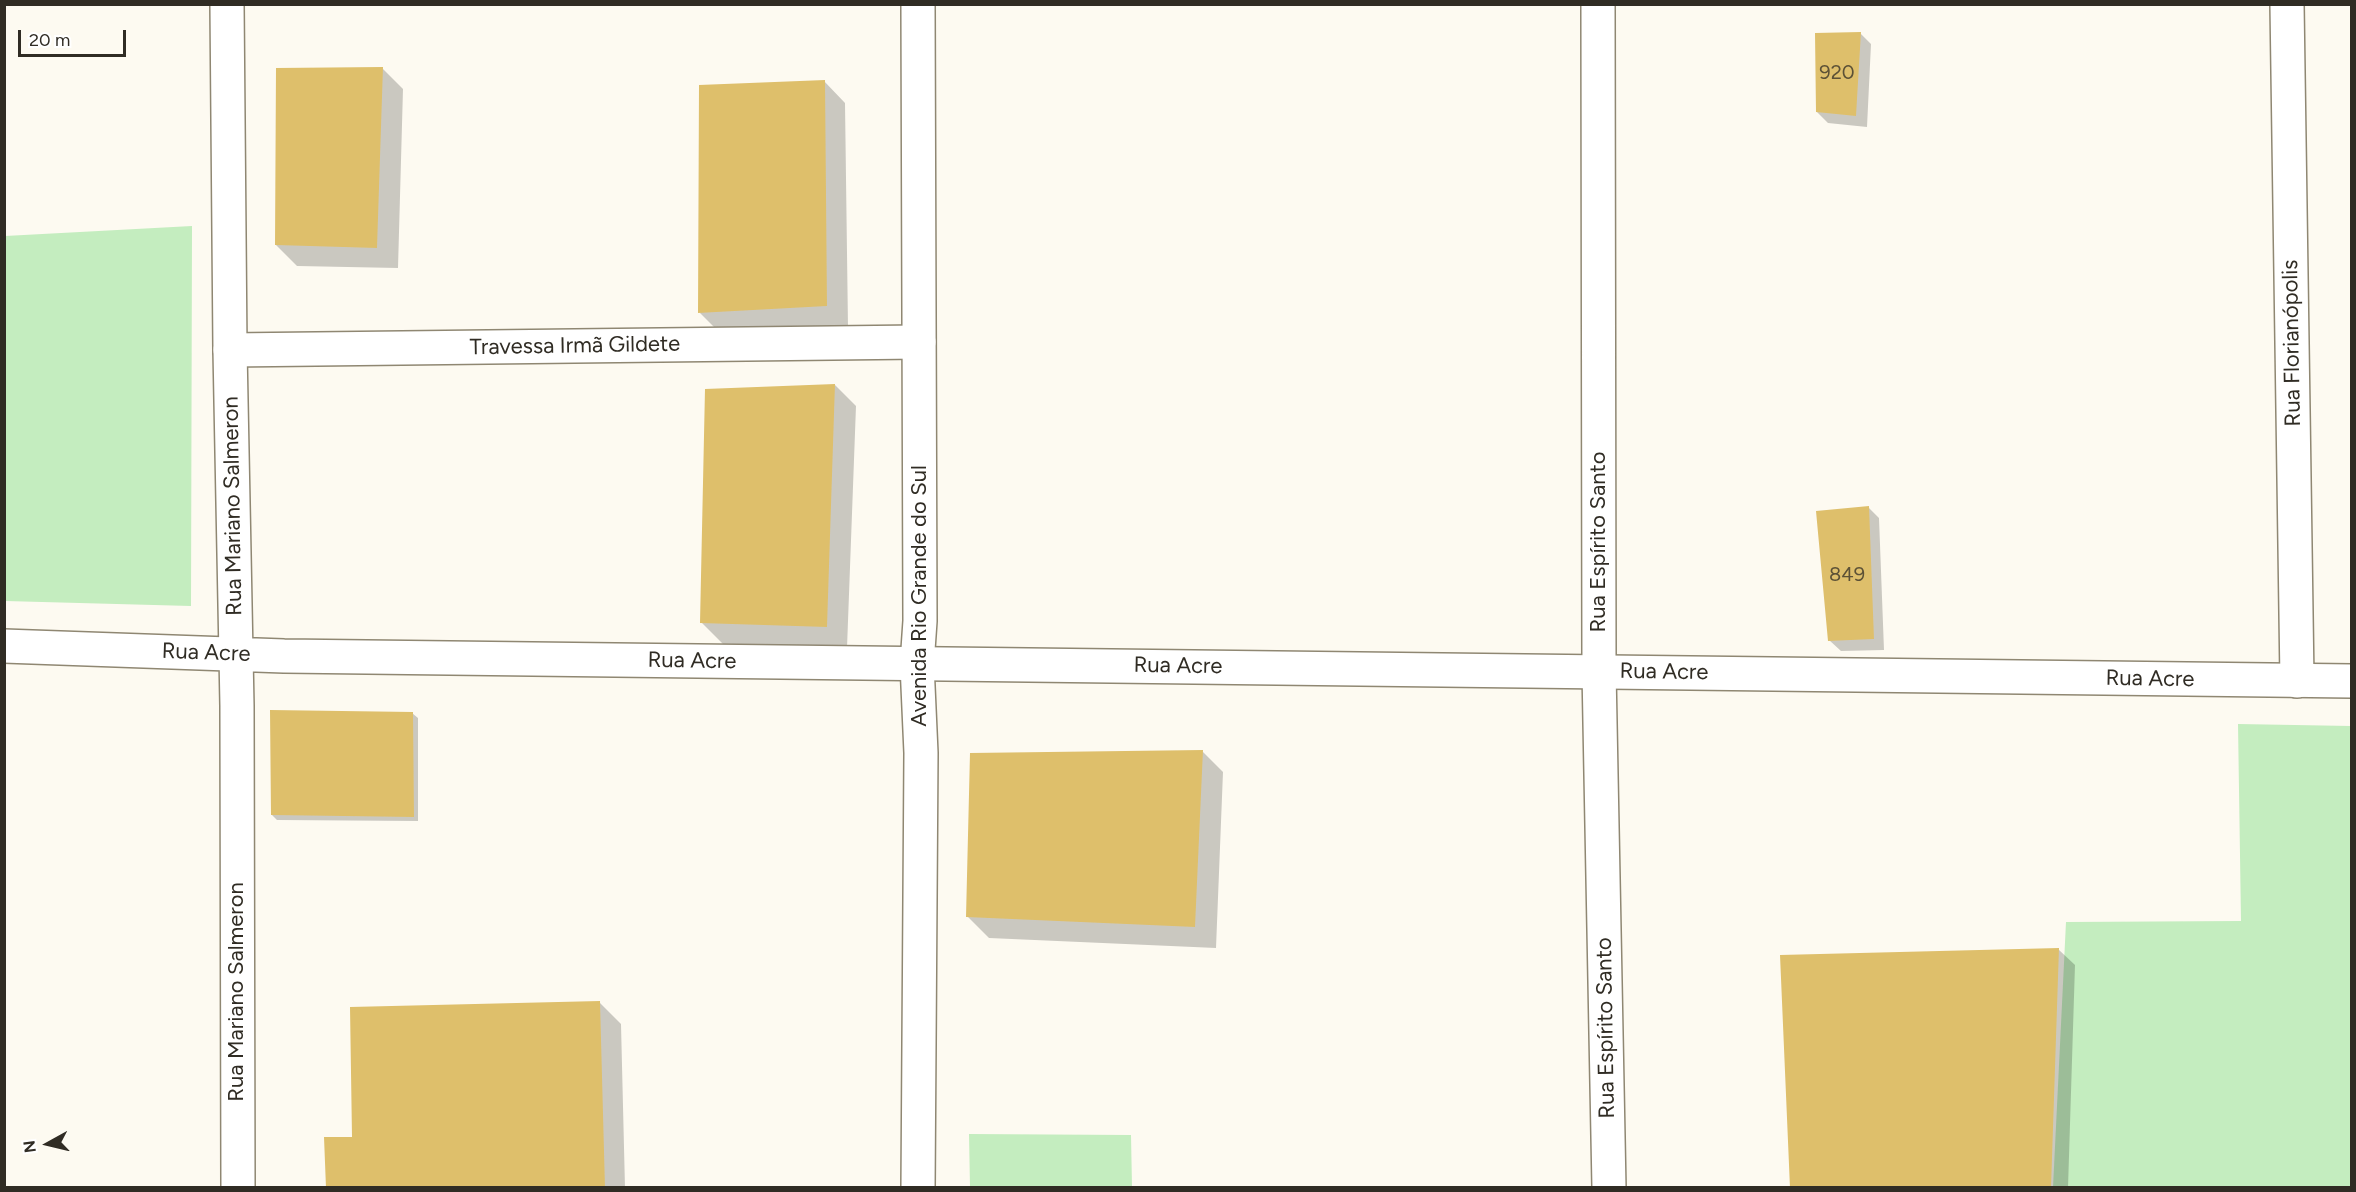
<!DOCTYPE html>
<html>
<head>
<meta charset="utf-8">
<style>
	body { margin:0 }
	#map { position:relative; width:2356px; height:1192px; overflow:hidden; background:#fdfaf1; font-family:Figtree,sans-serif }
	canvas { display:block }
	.frame { position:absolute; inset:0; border:6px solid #302c24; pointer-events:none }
	.north { position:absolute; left:18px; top:1114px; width:60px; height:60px; -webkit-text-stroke:4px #fff; paint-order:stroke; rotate:262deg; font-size:16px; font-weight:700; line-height:24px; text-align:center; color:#302c24 }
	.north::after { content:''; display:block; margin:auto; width:21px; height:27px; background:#302c24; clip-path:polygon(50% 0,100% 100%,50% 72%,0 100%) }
	.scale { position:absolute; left:18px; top:30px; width:108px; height:27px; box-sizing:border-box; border:3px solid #302c24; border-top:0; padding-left:8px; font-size:18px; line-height:21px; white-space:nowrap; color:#302c24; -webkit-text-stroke:4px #fff; paint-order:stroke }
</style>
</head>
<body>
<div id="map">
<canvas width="2356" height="1192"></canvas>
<div class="frame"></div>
<div class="north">N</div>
<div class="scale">20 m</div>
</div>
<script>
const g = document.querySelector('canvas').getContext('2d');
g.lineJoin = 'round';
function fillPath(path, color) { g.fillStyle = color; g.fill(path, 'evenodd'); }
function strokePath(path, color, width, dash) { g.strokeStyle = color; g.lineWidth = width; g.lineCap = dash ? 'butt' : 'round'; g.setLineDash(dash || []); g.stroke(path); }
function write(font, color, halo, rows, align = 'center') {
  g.font = font + ' Figtree,sans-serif'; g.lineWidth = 5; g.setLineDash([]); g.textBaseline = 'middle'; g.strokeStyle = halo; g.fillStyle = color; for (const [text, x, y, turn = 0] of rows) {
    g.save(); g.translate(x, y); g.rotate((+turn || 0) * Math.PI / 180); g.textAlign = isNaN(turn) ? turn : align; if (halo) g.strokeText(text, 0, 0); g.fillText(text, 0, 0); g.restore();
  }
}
const green = new Path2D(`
	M192,226L191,606L5,601V236Z
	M2238,724L2351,726V1187H2053L2066,922L2241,921Z
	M969,1134L1131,1135L1132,1187H970Z`);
const shadow = new Path2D(`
	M1860,33L1871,44L1867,127L1828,123L1817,112Z
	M382,68L403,89L398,268L297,266L276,245Z
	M824,81L845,103L848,327L721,334L700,313Z
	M835,385L856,406L847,648L723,644L702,623Z
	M1868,507L1879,518L1884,650L1841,651L1829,640Z
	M412,713L418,718V821L277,820L272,815Z
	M1202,751L1223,772L1216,948L989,938L968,917Z
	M2058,949L2075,965L2068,1188H1791Z
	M600,1003L621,1024L625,1188H327L354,1138Z`);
const building = new Path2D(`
	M1861,32L1856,116L1816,112L1815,33Z
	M383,67L377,248L275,245L276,68Z
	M825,80L827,306L698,313L699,85Z
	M835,384L827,627L700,623L705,389Z
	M1869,506L1874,639L1828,641L1816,511Z
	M270,710L413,712L414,817L271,815Z
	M1203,750L1195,927L966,917L970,753Z
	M2059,948L2051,1188H1790L1780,955Z
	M600,1001L605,1188H326L324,1137H352L350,1007Z`);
const minor = new Path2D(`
	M1598,4L1599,671L1609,1188
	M2287,4L2297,681
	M230,350L919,342`);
const tertiary = new Path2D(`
	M918,4L920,621L917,664L921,753L918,1188`);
const secondary = new Path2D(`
	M227,4L230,350L237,706L238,1188
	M4,646L284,656L2352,681`);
const numberNames = [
	["920",1837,73],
	["849",1847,575]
];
const streetNames = [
	["Rua Florianópolis",2292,343,-91],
	["Travessa Irmã Gildete",575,346,-1],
	["Rua Mariano Salmeron",233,506,-91],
	["Rua Espírito Santo",1599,542,-90],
	["Avenida Rio Grande do Sul",920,596,-90],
	["Rua Acre",206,653,2],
	["Rua Acre",692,661,1],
	["Rua Acre",1178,666,1],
	["Rua Acre",1664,672,1],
	["Rua Acre",2150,679,1],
	["Rua Mariano Salmeron",237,992,-90],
	["Rua Espírito Santo",1606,1028,-91]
];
fillPath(green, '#c4edbf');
fillPath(shadow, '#0003');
fillPath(building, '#debf6b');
strokePath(minor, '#8f8772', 36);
strokePath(tertiary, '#8f8772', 36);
strokePath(secondary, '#8f8772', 36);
strokePath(minor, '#fff', 33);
strokePath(tertiary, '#fff', 33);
strokePath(secondary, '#fff', 33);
write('20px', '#5c5136', null, numberNames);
write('22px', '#302c24', '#fff', streetNames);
</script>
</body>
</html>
